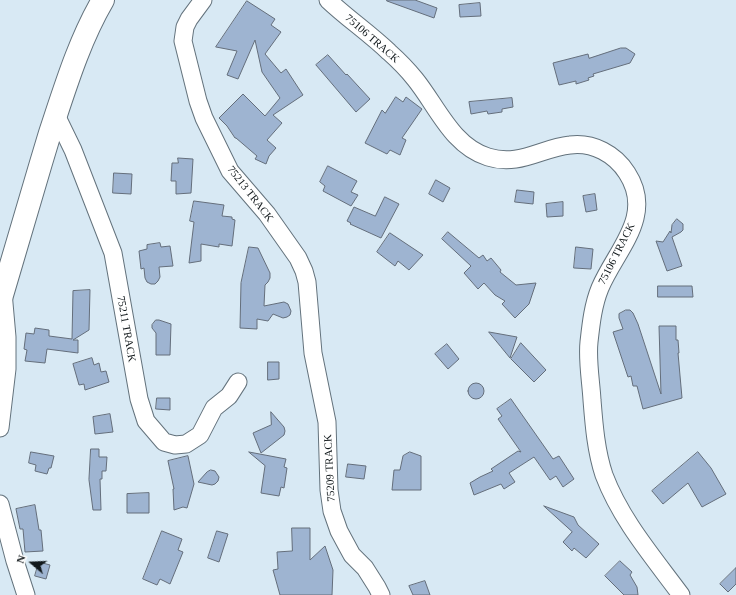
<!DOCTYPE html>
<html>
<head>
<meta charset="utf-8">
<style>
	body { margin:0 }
	#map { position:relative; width:736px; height:595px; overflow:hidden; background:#d8e9f4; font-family:"Times New Roman",serif }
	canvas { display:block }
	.north { position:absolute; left:12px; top:543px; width:40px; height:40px; -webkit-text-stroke:3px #fff; paint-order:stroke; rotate:289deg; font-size:11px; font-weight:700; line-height:16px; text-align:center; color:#11181b }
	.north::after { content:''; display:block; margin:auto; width:14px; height:18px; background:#11181b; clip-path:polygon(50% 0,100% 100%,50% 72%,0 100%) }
</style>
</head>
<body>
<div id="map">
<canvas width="736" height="595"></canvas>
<div class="north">N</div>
</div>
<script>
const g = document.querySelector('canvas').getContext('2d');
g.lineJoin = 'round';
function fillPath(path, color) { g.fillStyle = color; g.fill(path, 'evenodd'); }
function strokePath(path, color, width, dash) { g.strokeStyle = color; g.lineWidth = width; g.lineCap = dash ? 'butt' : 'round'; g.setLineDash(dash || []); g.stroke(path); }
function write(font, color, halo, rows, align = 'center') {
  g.font = font + ' "Times New Roman",serif'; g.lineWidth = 3; g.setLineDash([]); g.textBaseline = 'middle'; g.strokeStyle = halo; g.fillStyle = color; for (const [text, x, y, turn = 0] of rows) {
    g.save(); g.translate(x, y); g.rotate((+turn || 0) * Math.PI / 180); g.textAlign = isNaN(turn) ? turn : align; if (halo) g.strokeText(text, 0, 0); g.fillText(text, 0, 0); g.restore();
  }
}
const building = new Path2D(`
	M387,0H415L437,8L434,18L387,1Z
	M247,1L275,19L271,25L281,32L265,54L281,73L286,69L303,95L273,115L282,123L267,140L276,148L269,156L266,164L255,159L257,156L236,138H235L227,126L219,118L243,94L265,116L280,98L262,72L255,40L238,79L227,75L237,51L216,47Z
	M480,3L481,16L460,17L459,5Z
	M621,48H626L635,54L630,63L593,74L594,76L588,78L589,80L576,84V81L559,85L553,63L588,54L589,58Z
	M328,55L346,75L347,74L370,99L356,112L316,65Z
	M396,97L403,102L406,97L422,109L402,138L406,140L400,155L390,150L387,154L365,143L382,110L385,113Z
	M512,98L513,107L502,109V112L488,114L487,111L471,114L469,102Z
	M178,158L193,159L191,193L176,194V181H171L172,163H178Z
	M328,166L357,181L351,192L358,195L351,206L323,191L325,186L320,182Z
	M114,173L132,174L131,194L113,193Z
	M436,180L450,188L443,202L429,194Z
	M517,190L534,192L533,204L515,202Z
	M595,194L597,210L586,212L583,196Z
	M385,197L399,204L381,238L350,224L351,223L347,221L354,207L375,216Z
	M194,201L224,205L222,216L232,217V219L235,220L232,246L219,244V247L201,244V261L189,263L194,222L190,221Z
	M563,202V216L547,217L546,204Z
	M677,219L683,224V230L681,232L672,237L682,266L667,271L656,241L663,242L670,231L671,233L672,225Z
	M448,232L479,258L483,255L487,261L491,258L501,270L500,272L516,285L536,283L529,304L515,318L502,304L505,301L495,295L484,283L478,289L464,273L471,266L442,239Z
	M390,233L423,255L409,270L398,261L395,266L377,252Z
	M160,243L161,247L170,246L173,266L159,267L160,277L158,281L155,284H151L147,282L145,278L144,268L141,269L139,251L147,249V245Z
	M249,247L258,248L270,273V278L268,282L265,285L264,306L284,302L288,304L291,311L290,315L287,317L283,318L273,314L268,321L257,319V329L240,328L241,283Z
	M576,247L593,249L591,269L574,268Z
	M658,286H692L693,297H658Z
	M90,290L89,330L73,340H78V353L47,349L45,363L25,361L27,350L24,349L26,333L34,334L35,328L49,330V336L72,339L73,291Z
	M626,310H630L633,313L638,324L661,394L659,326H676V340H678L679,353H678L682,398L643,409L637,386H633L631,376L628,377L613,332L623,329L619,318V314Z
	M156,320H159L171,324L170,355H156V333L152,328V325Z
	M489,332L517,337L510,358L501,347Z
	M521,343L546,370L534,382L511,359Z
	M447,344L459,359L448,369L435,354Z
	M92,358L94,365L99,363L101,372L106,371L109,382L85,390L84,384L79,385L73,364Z
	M268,362H279V379L268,380Z
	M468 391a8 8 0 1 1 16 0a8 8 0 1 1-16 0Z
	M157,398H170V410L156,409Z
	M511,399L553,459L559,456L574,479L563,487L556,476L550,480L534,457L509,473L515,482L504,489L501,484L474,495L470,483L480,477L493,471L491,469L518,451L521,452L498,419L502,416L497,409Z
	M271,412L284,427L285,431L284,435L261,453L253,433L271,425Z
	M110,414L113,432L95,434L93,417Z
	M91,449H99V457H107L106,471H102V479H100L101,510H93L89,480Z
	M31,452L54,456L51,468H49L47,474L35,471L36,465L29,463Z
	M249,452L286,459L284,467L287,468L284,488L281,487L279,496L261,493L265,466Z
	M410,452L421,456V490H392L394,470H400L403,456Z
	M698,452L711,468L726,494L702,507L688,483L663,504L652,491Z
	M188,456L194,484L187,508L183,507L174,510L173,489H174L168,461Z
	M348,464L366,466L364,479L346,477Z
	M211,470L215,471L219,477L218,481L215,484L212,485L198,482L207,472Z
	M149,493V513H127V494Z
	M35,505L39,530H41L43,551L25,552L23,529H20L16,509Z
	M544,506L574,517L578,525L599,544L586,558L574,548L572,551L563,542L572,532Z
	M292,528H310V560L325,546L333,570L332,595H280L273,570L278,569L277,552L292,551Z
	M162,531L182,539L178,550L183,552L170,584L160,579L157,585L143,579Z
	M217,531L228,534L219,562L208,558Z
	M620,561L632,572L630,575L637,587L638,595H624L605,576Z
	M39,562L50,565L46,579L35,576Z
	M736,568V584L728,592L720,584Z
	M425,581L430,595H413L409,586Z`);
const minor = new Path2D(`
	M203,0L189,19L185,27L183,41L198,101L204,118L230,171L267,214L298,258L304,271L307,282L313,353L327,422L329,490L332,511L339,531L346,544L352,555L365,568L377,587L381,595
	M328,0C347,18 369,33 389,52C398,60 407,69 415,79C437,106 452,146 488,157C519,167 541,148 570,145C593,142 615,154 627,173C655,216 616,250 600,288C593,305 591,324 589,342C587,360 591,382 592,400C594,425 596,451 604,475C621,520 653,557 681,595
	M56,115L73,150L113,253L139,399L146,421L164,442L175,445L186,444L200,435L214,408L229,396L238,382
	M0,428L7,369V337L3,292L1,290
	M0,504L15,561L26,595`);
const tertiary = new Path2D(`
	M0,302C17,245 33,189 50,133C65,88 79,41 103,0`);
const streetNames = [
	["75106 TRACK",372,39,41],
	["75213 TRACK",250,194,52],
	["75106 TRACK",617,254,-63],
	["75211 TRACK",126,329,80],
	["75209 TRACK",330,468,-93]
];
fillPath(building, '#9eb4d1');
strokePath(building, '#646e7b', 1);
strokePath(minor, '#63727c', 19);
strokePath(tertiary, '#63727c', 24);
strokePath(minor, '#fff', 17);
strokePath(tertiary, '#fff', 22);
write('11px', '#11181b', '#fff', streetNames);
</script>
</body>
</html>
